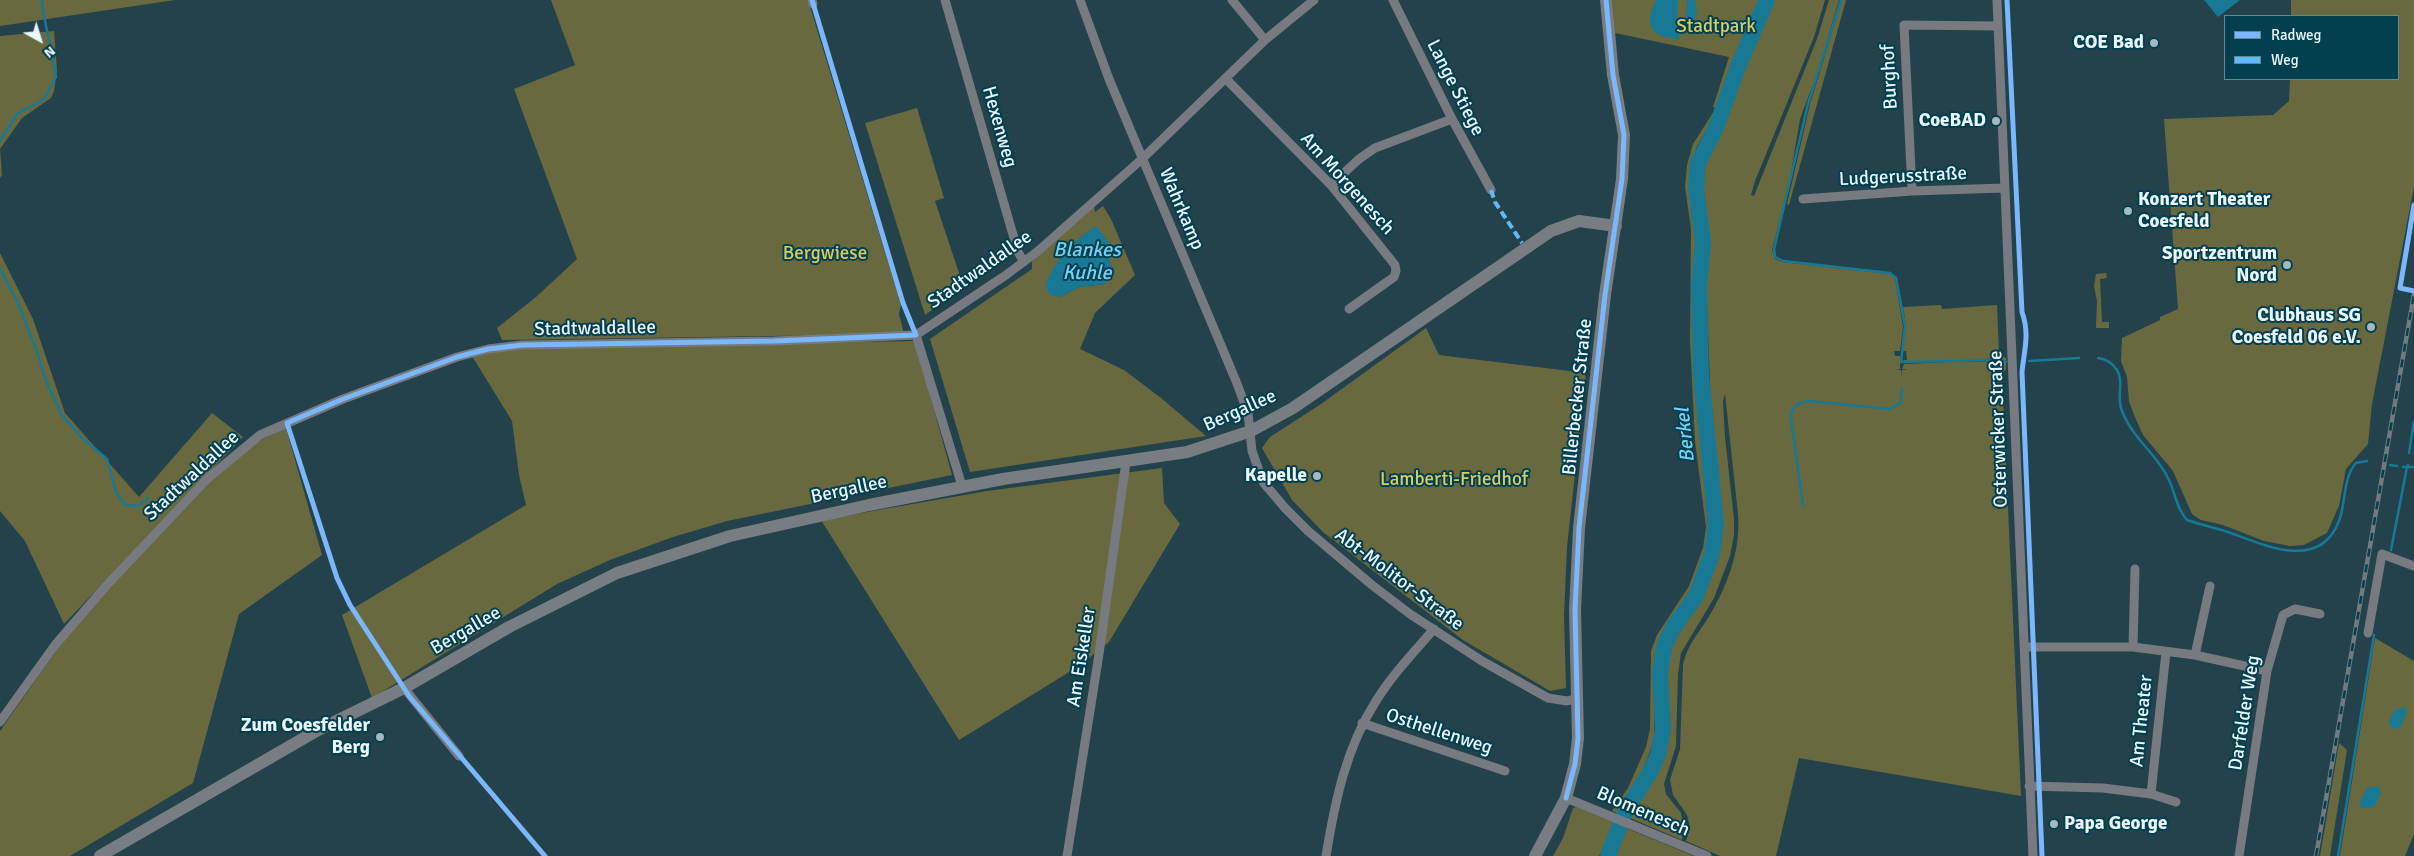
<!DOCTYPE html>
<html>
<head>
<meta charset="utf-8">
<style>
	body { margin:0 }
	#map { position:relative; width:2414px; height:856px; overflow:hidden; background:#23424b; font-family:Signika,sans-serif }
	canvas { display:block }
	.legend { position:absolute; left:2224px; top:15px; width:175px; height:65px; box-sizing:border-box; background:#043f50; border:1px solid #608995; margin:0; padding:6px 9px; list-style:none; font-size:15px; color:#eaf7fd }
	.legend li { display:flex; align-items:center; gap:10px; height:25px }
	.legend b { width:25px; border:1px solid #608995 }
	.north { position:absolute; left:15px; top:15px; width:50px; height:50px; -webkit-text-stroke:4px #043f50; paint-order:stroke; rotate:141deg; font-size:14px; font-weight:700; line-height:20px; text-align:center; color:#eaf7fd }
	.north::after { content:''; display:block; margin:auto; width:18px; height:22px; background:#eaf7fd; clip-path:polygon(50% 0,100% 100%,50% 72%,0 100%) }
</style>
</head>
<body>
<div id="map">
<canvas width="2414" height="856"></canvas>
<ul class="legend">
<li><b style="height:6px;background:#7ab7fb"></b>Radweg</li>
<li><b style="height:6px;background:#60bafa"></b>Weg</li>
</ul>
<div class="north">N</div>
</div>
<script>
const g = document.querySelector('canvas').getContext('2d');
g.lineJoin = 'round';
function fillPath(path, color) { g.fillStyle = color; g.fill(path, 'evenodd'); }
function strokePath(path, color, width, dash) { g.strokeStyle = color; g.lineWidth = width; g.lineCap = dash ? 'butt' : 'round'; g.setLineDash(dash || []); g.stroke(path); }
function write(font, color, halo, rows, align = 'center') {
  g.font = font + ' Signika,sans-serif'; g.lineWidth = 4; g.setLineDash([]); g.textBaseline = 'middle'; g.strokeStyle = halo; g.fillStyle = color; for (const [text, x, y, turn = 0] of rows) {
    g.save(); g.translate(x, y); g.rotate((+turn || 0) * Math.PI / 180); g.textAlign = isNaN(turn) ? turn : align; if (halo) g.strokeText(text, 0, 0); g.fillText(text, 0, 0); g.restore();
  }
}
const green = new Path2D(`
	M0,0H175L0,26Z
	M551,0H808L901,305L899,314L904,334L502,340L497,328L536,297L577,259L514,89L575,65Z
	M1612,0H1761L1724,86L1716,113L1697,146L1691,169L1690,189L1696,229L1693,277L1697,396L1709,537L1694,587L1661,637L1656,652L1654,741L1642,772L1619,814L1612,811L1628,788L1646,747L1650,729L1651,651L1657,635L1689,586L1703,548L1706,527L1695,441L1690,340L1691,229L1685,187L1687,165L1693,144L1716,108L1713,107L1729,57L1615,33Z
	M1771,0H1825L1814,37L1755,181L1751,195L1754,196L1817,39L1829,0H1839L1818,71L1800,119L1789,184L1772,250L1775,259L1782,262L1891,274L1895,278L1903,327L1900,351H1894L1895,356H1900V369H1895L1901,370V377L1902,370L1908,369H1902L1904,364L1948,362L1946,361L1904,362L1903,360H1907L1906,351H1902L1906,326L1903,307L1941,305L1942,309L1997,305L1999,354L2006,358V361L1993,358L1962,362L2002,361L2006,363V369L2002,375L2021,796L1799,758L1776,856H1720L1686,841L1690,828L1687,815L1673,795L1670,780L1680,749L1683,665C1687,645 1698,634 1708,618C1727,587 1741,551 1738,514L1725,394L1723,401L1725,437L1734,519V535L1730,556L1714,598L1681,653L1678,674L1676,746L1664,784L1666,794L1681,813L1684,829L1682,840L1630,818L1662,758L1667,725V670L1673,643L1705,593L1722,539V509L1712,440L1706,278L1709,239L1701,188L1702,169L1707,151L1727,119L1737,84Z
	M1842,0H1846L1789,205L1787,204L1810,104Z
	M2291,0H2414V187L2372,404L2368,444L2346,469L2339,506L2327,533L2304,545L2290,546L2264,541L2223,525L2201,520L2192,514L2173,471L2143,435L2134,415L2129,401L2127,377L2121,361L2122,338L2160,320V317L2178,309L2164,119L2273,115L2289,101L2290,79H2398V16H2291Z
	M54,31L57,70L54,91L51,98L22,118L0,149L2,175L0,178V36Z
	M917,108L944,198L935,201L964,288L925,315L865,123Z
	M1094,206L1095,212L1103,206L1111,219L1135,275L1095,313L1080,349L1124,370L1161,398L1206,436L970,472L930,339L1032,269V260ZM1083,235L1108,241L1109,261L1114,270L1104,284L1079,287L1060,297L1059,259Z
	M0,253L33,319L65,413L139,497L212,413L243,437L64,624L25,541L0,511Z
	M2106,273L2107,278L2100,279L2102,322H2109V328H2096L2097,301L2094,286L2096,274Z
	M1426,328L1439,355L1586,373L1567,547L1564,616L1566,688L1550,691L1463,640L1323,532L1292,500L1262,448L1270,437L1321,404Z
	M915,341L952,475L727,521L673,537L610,560L557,584L372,698L342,615L526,505L519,475L512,421L472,356L522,348Z
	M286,428L322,555L239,614L193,783L70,856H0V731L70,631L207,482L253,444Z
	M1162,468L1164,503L1180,524L1109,642L1079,666L959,740L821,520L987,491Z
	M2375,638L2414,661V834L2405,856H2340Z
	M2339,743L2347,750L2330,856H2320Z
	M1576,807L1615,823L1599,856H1553L1563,838L1573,808Z
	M1626,828L1694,856H1614Z`);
const water = new Path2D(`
	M1656,0H1678L1677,17L1681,21L1686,19L1687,0H1695L1697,12L1692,28L1679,35L1678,39C1650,37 1644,25 1656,0Z
	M2204,0H2240L2218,17Z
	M1096,226L1108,241L1109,261L1114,270L1111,279L1104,284L1079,287L1060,297L1050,295L1045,286C1054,261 1074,240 1096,226Z
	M2404,707L2407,710L2401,727L2398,729L2392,728L2389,722L2394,711Z
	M2378,786L2381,793L2374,807L2363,808L2359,804L2367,788Z`);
const stream = new Path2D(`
	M1841,0L1808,104L1774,249L1775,257L1783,261L1890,273L1896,278L1905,326L1901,362L1993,360L2006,362
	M0,141L17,114L44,99L56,77L41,0
	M0,269L17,301L37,352L46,381L61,414L80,436L107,459L116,492L125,505L138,506L148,498
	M2098,358C2106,359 2113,364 2117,370C2124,381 2117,396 2121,408C2131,438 2155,451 2168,478C2175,491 2176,508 2187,520C2201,525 2217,528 2231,533C2266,546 2320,571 2339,521C2346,503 2343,477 2356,463L2367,461
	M2029,361L2079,358
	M2409,453L2414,421
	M2390,465L2397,466
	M2408,465L2407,467H2414
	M1803,506L1791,419C1791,406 1797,403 1810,401L1890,409L1901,403L1902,388
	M2391,550L2407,467H2403
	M2338,856L2374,635`);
const river = new Path2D(`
	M1608,856L1625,812L1649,774L1658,755L1663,729L1660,672L1664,647L1673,628L1696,596L1712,554L1716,524L1701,374L1699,286L1703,242L1696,188L1698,163L1716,128L1738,67L1767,0`);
const street = new Path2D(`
	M812,0L813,4
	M945,0L1018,252L1024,262
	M1080,0L1109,79L1236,381L1248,413L1252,451L1263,482L1285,508L1308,531L1372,585L1410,614L1482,661L1548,698L1567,701L1578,698
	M1232,0L1265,40
	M1393,0L1452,119L1491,190
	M1997,0L2033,856
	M1226,79L1331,185L1395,265L1396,271L1394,277L1349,309
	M1331,185L1359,159L1375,148L1452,119
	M1912,191L1904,25L1998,26
	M1803,199L1912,191L2004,188
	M916,335L962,486
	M2368,633L2382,554L2414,566
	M2024,647H2133L2195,655L2267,671
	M2133,647L2135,569
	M2195,655L2210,586
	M404,688L459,756
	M0,722L55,645L106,586L207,479L260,435L343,399L457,357L488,349L522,345L774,341L916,335L1006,275L1038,251L1142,159L1265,40L1314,0
	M1362,723L1505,771
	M2029,786L2103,788L2151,794L2166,652
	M2151,794L2176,802
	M1566,798L1707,856
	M1067,856L1099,654L1126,462
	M1326,856C1335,801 1346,748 1376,701C1392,675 1414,652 1434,629
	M2239,856L2267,671L2283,615L2295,609L2320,614`);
const secondary = new Path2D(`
	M100,856L318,730L404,688L509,627L617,573L730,536L869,505L1003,479L1187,452L1251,431L1293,408L1551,231L1579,221L1616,226
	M1535,856L1566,798L1575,764L1578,738L1575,610L1579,528L1605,295L1622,179L1624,135L1613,75L1606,0`);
const rail = new Path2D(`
	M2316,856L2414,294`);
const quiet = new Path2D(`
	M1491,190L1495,202L1522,243`);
const cycleway = new Path2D(`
	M2007,0L2022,312C2030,334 2024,351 2022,372L2042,856
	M2414,205L2400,288L2414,291
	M1566,798L1575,764L1578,738L1575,610L1579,528L1605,295L1622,179L1624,135L1613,75L1606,0
	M545,856L409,696L350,605L337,578L287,423L343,399L457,357L488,349L522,345L774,341L916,335L903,303L812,0`);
const markers = [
	[2154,43,5,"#a4b8bf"],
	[1996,121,5,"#a4b8bf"],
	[2128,211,5,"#a4b8bf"],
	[2287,265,5,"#a4b8bf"],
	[2371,327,5,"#a4b8bf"],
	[1317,476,5,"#a4b8bf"],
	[380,737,5,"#a4b8bf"],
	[2054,824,5,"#a4b8bf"]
];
const parkNames = [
	["Stadtpark",1716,27],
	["Bergwiese",825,254],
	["Lamberti-Friedhof",1454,480]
];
const poiNames = [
	["COE Bad",2144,43],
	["CoeBAD",1986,121],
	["Konzert Theater",2138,200,"left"],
	["Coesfeld",2138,222,"left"],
	["Sportzentrum",2277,254],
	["Nord",2277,276],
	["Clubhaus SG",2361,316],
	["Coesfeld 06 e.V.",2361,338],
	["Kapelle",1307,476],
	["Zum Coesfelder",370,726],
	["Berg",370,748],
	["Papa George",2064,824,"left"]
];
const streetNames = [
	["Burghof",1890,77,-93],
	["Lange Stiege",1455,88,63],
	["Hexenweg",999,127,74],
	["Ludgerusstraße",1903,177,-3],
	["Am Morgenesch",1347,184,48],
	["Wahrkamp",1181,209,67],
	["Stadtwaldallee",980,270,-35],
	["Stadtwaldallee",595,329,-1],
	["Billerbecker Straße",1578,397,-84],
	["Bergallee",1240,411,-24],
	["Osterwicker Straße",1999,429,-92],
	["Stadtwaldallee",192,476,-43],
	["Bergallee",849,490,-12],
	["Abt-Molitor-Straße",1399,580,37],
	["Bergallee",466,631,-30],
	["Am Eiskeller",1082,657,-81],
	["Darfelder Weg",2245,713,-81],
	["Am Theater",2142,721,-84],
	["Osthellenweg",1439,732,18],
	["Blomenesch",1643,812,23]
];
const waterNames = [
	["Blankes",1087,251],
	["Kuhle",1087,274],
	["Berkel",1686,435,-96]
];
fillPath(green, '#69693f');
fillPath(water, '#187995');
strokePath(stream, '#187995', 2.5);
strokePath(river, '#187995', 16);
strokePath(street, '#777a80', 9);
strokePath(secondary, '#777d82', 12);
strokePath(rail, '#707b81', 4.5);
strokePath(rail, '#043f50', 2.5, [8]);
strokePath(quiet, '#60bafa', 4, [8, 4]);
strokePath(cycleway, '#7ab7fb', 5);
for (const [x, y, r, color] of markers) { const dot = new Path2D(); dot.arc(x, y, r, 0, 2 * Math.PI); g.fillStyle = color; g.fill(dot); strokePath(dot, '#043f50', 2); }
write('19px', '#d8cd64', '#043f50', parkNames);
write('bold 19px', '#eaf7fd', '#043f50', poiNames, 'right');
write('19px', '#eaf7fd', '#043f50', streetNames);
write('italic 20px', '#73d2f4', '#043f50', waterNames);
</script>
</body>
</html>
